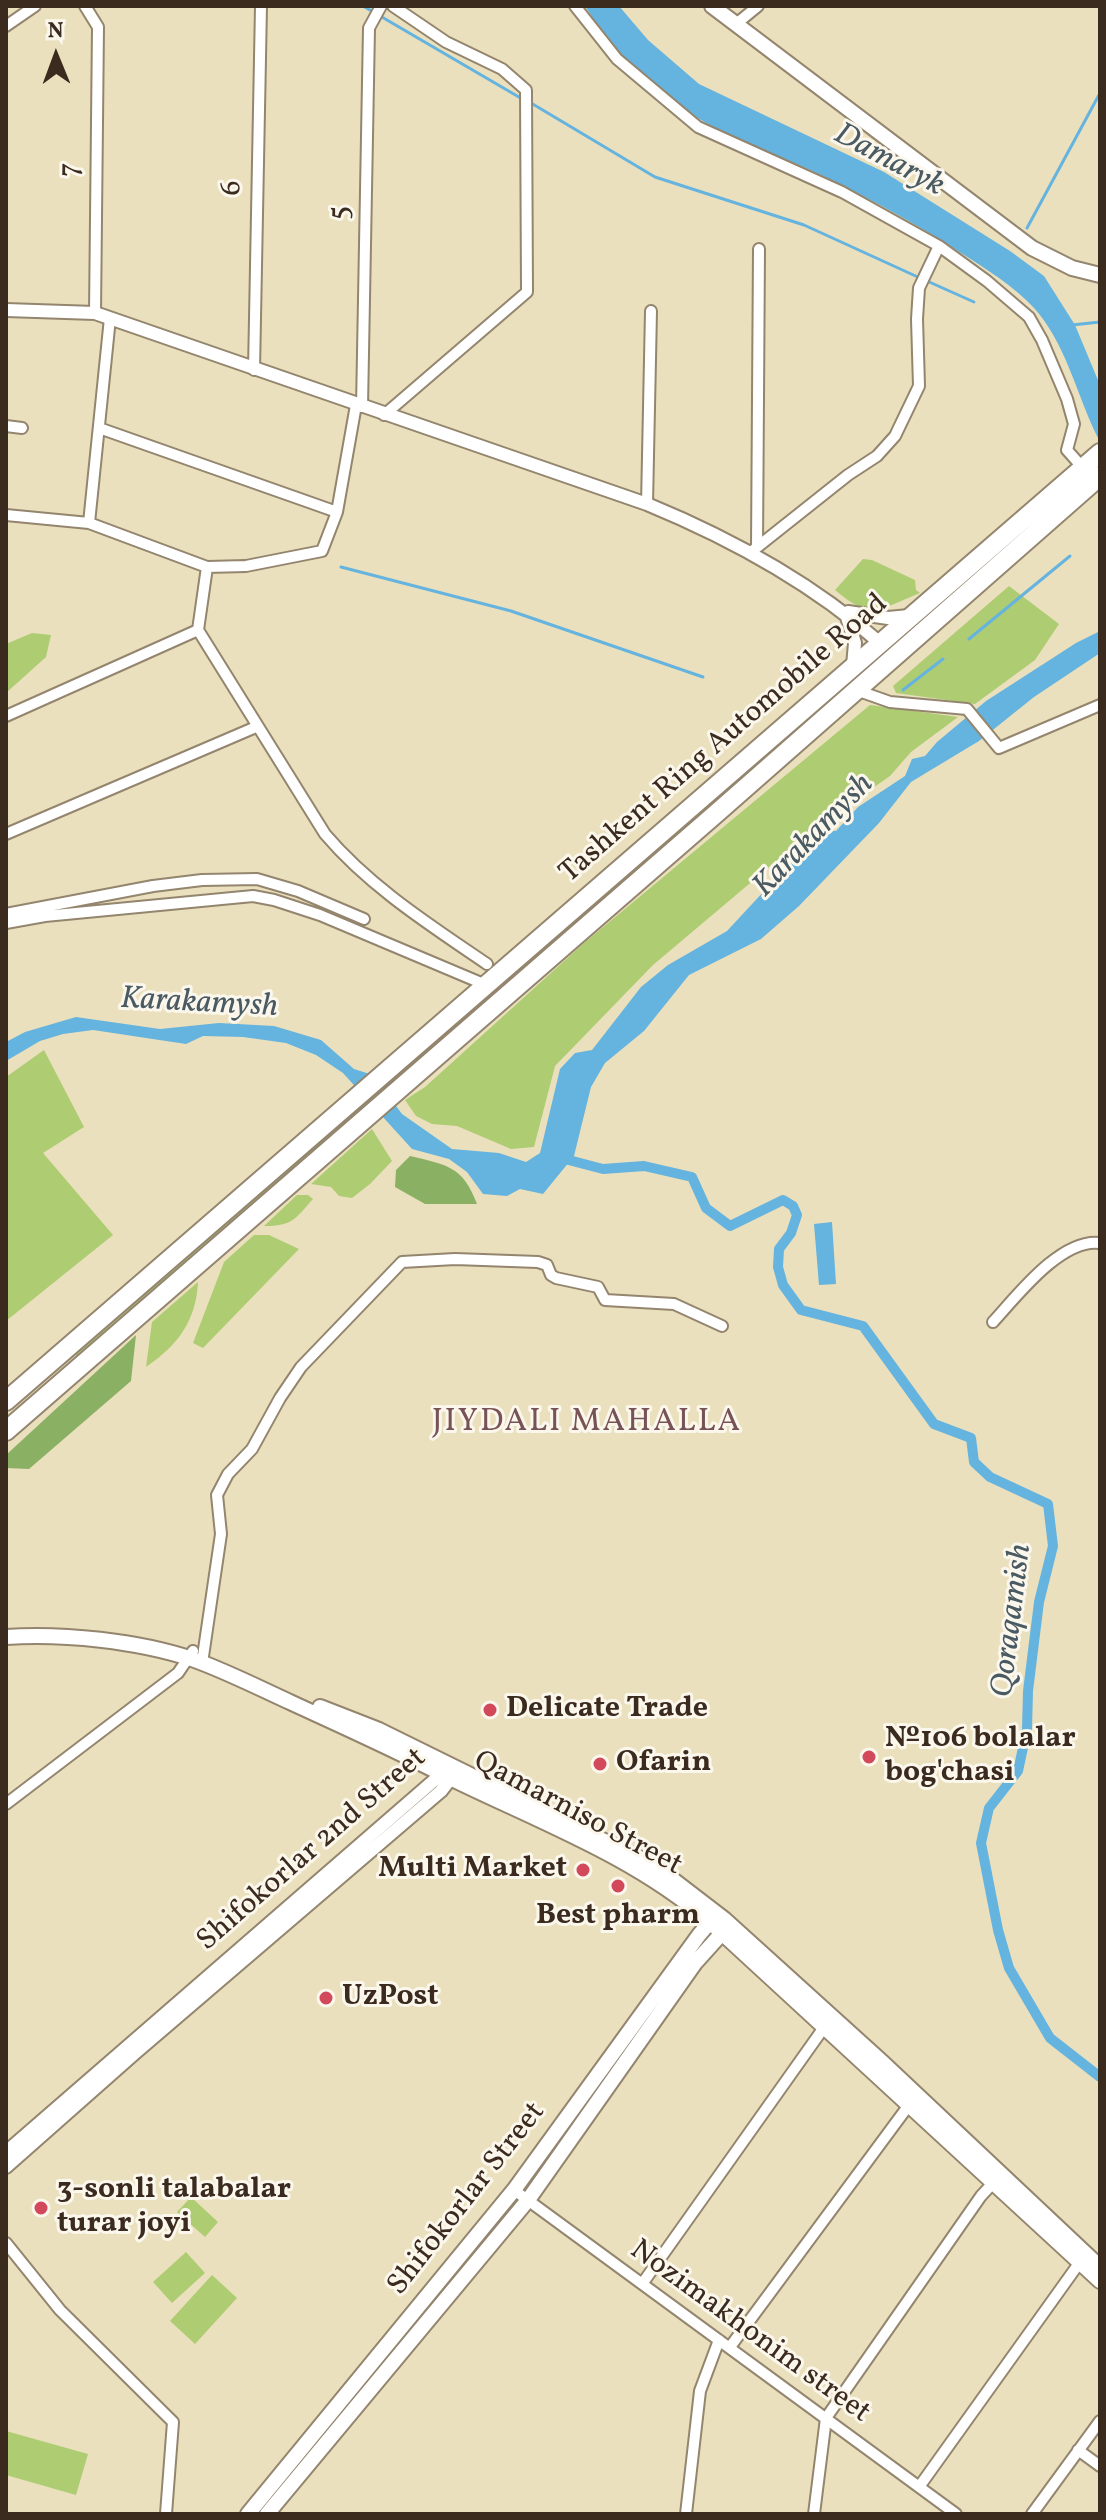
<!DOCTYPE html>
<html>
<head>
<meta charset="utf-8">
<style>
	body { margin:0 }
	#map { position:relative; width:1106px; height:2520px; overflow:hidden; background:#ebe0bd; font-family:Vollkorn,serif }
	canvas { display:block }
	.frame { position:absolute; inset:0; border:8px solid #3b2a1e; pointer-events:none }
	.north { position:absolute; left:16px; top:16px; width:80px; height:80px; -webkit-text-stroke:6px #fbf7ec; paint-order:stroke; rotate:359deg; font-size:22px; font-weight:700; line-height:32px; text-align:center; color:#3b2a1e }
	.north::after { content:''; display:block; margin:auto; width:28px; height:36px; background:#3b2a1e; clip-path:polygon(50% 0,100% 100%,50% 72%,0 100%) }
</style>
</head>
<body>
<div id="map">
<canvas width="1106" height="2520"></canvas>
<div class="frame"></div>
<div class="north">N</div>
</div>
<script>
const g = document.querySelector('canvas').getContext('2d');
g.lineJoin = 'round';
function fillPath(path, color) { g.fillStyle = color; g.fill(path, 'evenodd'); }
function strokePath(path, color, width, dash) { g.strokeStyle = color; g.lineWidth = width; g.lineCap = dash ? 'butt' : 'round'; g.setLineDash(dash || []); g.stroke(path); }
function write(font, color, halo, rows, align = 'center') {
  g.font = font + ' Vollkorn,serif'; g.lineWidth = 6; g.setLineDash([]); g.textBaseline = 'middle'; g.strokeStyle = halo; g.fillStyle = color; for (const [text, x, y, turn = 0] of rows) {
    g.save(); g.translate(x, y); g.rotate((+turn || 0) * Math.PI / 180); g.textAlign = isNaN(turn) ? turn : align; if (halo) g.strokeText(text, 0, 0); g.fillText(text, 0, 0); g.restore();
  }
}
const green = new Path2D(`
	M863,559L872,560L915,580L916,590L920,593C880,609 871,621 835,590Z
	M1009,586L1059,624L1035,660L975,704L896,693L893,686Z
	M32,633L51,635L46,657L6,693V644Z
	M870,705L958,717L911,752L890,776L813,830L653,965L555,1066L534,1147L511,1149L457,1126L432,1124L416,1116L405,1100L425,1087L584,943Z
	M694,812L699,817L411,1069L406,1064Z
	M44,1050L84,1127L43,1153L113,1235L6,1321V1077Z
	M372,1129L392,1161L370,1184L352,1198L339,1196L331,1187L311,1184Z
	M324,1137L328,1142L79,1359L75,1354Z
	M297,1195H308L313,1199C295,1219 293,1226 264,1226Z
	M254,1235H269L299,1249L203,1348L193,1343L224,1262Z
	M198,1282C196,1321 178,1345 146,1367L152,1322Z
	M191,2197L218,2222L205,2237L177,2212Z
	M186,2252L205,2273L172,2303L153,2282Z
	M212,2275L237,2298L195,2344L170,2321Z
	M6,2431L88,2454L76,2495L6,2475Z`);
const forest = new Path2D(`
	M410,1156C447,1165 463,1166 477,1204H425L395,1187L396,1170Z
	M136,1335L131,1381L29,1469L6,1468V1455Z`);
const water = new Path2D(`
	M585,6H619L648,40L699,84L884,172L1010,251L1044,276L1075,325L1100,385V437L1098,438C1077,396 1066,343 1034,308C1014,286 986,269 961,253C917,224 870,199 823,176C783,157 739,143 701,120C655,92 613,52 585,6Z
	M1100,631V653L1034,697L979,741L911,782L879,823L799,906L761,939L689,975L644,1031L605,1063L591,1087L574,1156L543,1194L520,1189L507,1196L483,1194L467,1172L449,1159L412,1149L343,1073L316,1055L286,1043L243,1037L203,1036L186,1044L93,1030L63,1034L40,1041L6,1061V1042L25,1032L76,1017L160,1029L219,1023L274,1026L321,1040L354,1069L373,1075L402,1114L452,1149L499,1153L526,1162L540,1153L560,1069L575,1053L592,1050L641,987L668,965L727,931L791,862L827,830L836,831L858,807L905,776L912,759L925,756L937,742L986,701L1076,643Z
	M832,1222L836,1284L819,1285L814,1224Z`);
const stream = new Path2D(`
	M363,6L524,100
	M531,103L655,177L804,225L920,278
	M1027,228L1100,93
	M927,281L974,302
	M1072,325L1100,322
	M341,567L511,611L703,677
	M969,639L1070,556
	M903,690L943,659`);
const canal = new Path2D(`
	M561,1158L603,1169L644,1166L692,1177L706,1208L730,1226L783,1200L793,1206L797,1215L791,1233L779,1249L778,1267L783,1285L801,1310L863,1326L934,1424L971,1438L974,1462L990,1477L1048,1504L1053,1546L1039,1602L1028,1691L1027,1729L1018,1771L989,1808L981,1843L998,1930L1009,1968L1050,2038L1100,2077`);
const minor = new Path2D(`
	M85,6L98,27L95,313
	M575,6L617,59L698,127L842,192L939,246L987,281L1029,317L1042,340L1067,399L1074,424L1067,450L1083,468
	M736,24L758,6
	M6,26L35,6
	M254,370L261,6
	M362,407L369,28L381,6
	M384,415L527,292L526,90L502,69L446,42L393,6
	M6,426L22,428
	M99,428L337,512L356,405
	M647,504L651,311
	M6,515L89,523L207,567
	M89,523L110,318
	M757,547L759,249
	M751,552L848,475L877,456L895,436L919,386L917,319L919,288L939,246
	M198,630L325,834C370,887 430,925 487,964
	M856,690L890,702L967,709L999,748L1100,705
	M6,716L198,630L207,567L246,566L322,551L337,512
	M6,834L256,727
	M6,914L153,886L202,880L257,879L298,891L364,919
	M6,923L45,916L253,896L274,900L320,915L486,985
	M993,1322C1017,1296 1061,1238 1100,1243
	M202,1663L221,1534L217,1495L228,1474L252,1449L280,1398L301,1367L402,1262L455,1259L538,1262L547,1265L551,1275L556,1278L598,1287L605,1300L674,1304L722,1326
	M6,1804L178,1673L193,1651
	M514,2190L956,2514
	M6,2243L60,2310L173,2422L166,2514
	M642,2284L825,2026
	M730,2347L909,2105
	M1078,2450L1100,2466
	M919,2487L1080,2262
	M686,2514L700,2391L719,2340
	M814,2514L826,2418L981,2196L994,2182
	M1032,2514L1100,2421`);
const tertiary = new Path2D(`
	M6,310L95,313L647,504C732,539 811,582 880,643
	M848,612L888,618L909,616
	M846,614L855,643L853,666
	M6,2152L446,1770
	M6,2167L135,2053L441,1791L451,1778L452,1769`);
const secondary = new Path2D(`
	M712,6L1032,248L1072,268L1100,275
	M6,1637C63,1633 138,1641 192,1659C226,1671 259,1688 292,1703C342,1726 391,1748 440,1773C532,1819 632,1854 710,1922L1100,2281
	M320,1707L379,1730L655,1866L724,1919L882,2062L1100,2267
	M248,2514L514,2190L699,1935L710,1922L719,1920
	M267,2514L528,2200L695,1963L722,1933L723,1924`);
const trunk = new Path2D(`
	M6,1401L1100,453
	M6,1431L719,811L1100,476`);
const markers = [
	[490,1710,8,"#d1495b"],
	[869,1757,8,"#d1495b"],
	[600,1764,8,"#d1495b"],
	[583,1870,8,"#d1495b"],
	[618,1886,8,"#d1495b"],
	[326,1998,8,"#d1495b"],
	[41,2208,8,"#d1495b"]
];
const streetNames = [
	["7",72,170,-89],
	["6",234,188,-89],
	["5",342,213,-89],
	["Tashkent Ring Automobile Road",725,740,-41],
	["Qamarniso Street",577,1815,28],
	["Shifokorlar 2nd Street",313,1851,-41],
	["Shifokorlar Street",468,2200,-52],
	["Nozimakhonim street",749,2333,36]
];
const poiNames = [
	["Delicate Trade",506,1710],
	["№106 bolalar",885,1740],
	["bog'chasi",885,1774],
	["Ofarin",616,1764],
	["Multi Market",567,1870,"right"],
	["Best pharm",618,1917,"center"],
	["UzPost",342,1998],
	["3-sonli talabalar",57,2191],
	["turar joyi",57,2225]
];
const waterNames = [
	["Damaryk",888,162,28],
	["Karakamysh",815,837,-46],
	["Karakamysh",199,1005,3],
	["Qoraqamish",1014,1621,-83]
];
const neighbourhoodNames = [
	["JIYDALI MAHALLA",587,1424]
];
fillPath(green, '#aecc72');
fillPath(forest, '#8ab064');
fillPath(water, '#65b3df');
strokePath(stream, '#65b3df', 3);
strokePath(canal, '#65b3df', 10);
strokePath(minor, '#93856e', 14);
strokePath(tertiary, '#93856e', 16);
strokePath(secondary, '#93856e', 18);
strokePath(trunk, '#93856e', 22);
strokePath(minor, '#fff', 10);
strokePath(tertiary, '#fff', 12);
strokePath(secondary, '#fff', 14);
strokePath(trunk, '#fff', 18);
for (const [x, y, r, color] of markers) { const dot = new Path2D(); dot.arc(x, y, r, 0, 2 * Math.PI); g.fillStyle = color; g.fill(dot); strokePath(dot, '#fbf7ec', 3); }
write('30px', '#3b2a1e', '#fbf7ec', streetNames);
write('bold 30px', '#3b2a1e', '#fbf7ec', poiNames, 'left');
write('italic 32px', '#4a5a62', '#fbf7ec', waterNames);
g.letterSpacing = '2px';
write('32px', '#785355', '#fbf7ec', neighbourhoodNames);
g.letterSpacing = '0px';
</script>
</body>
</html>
